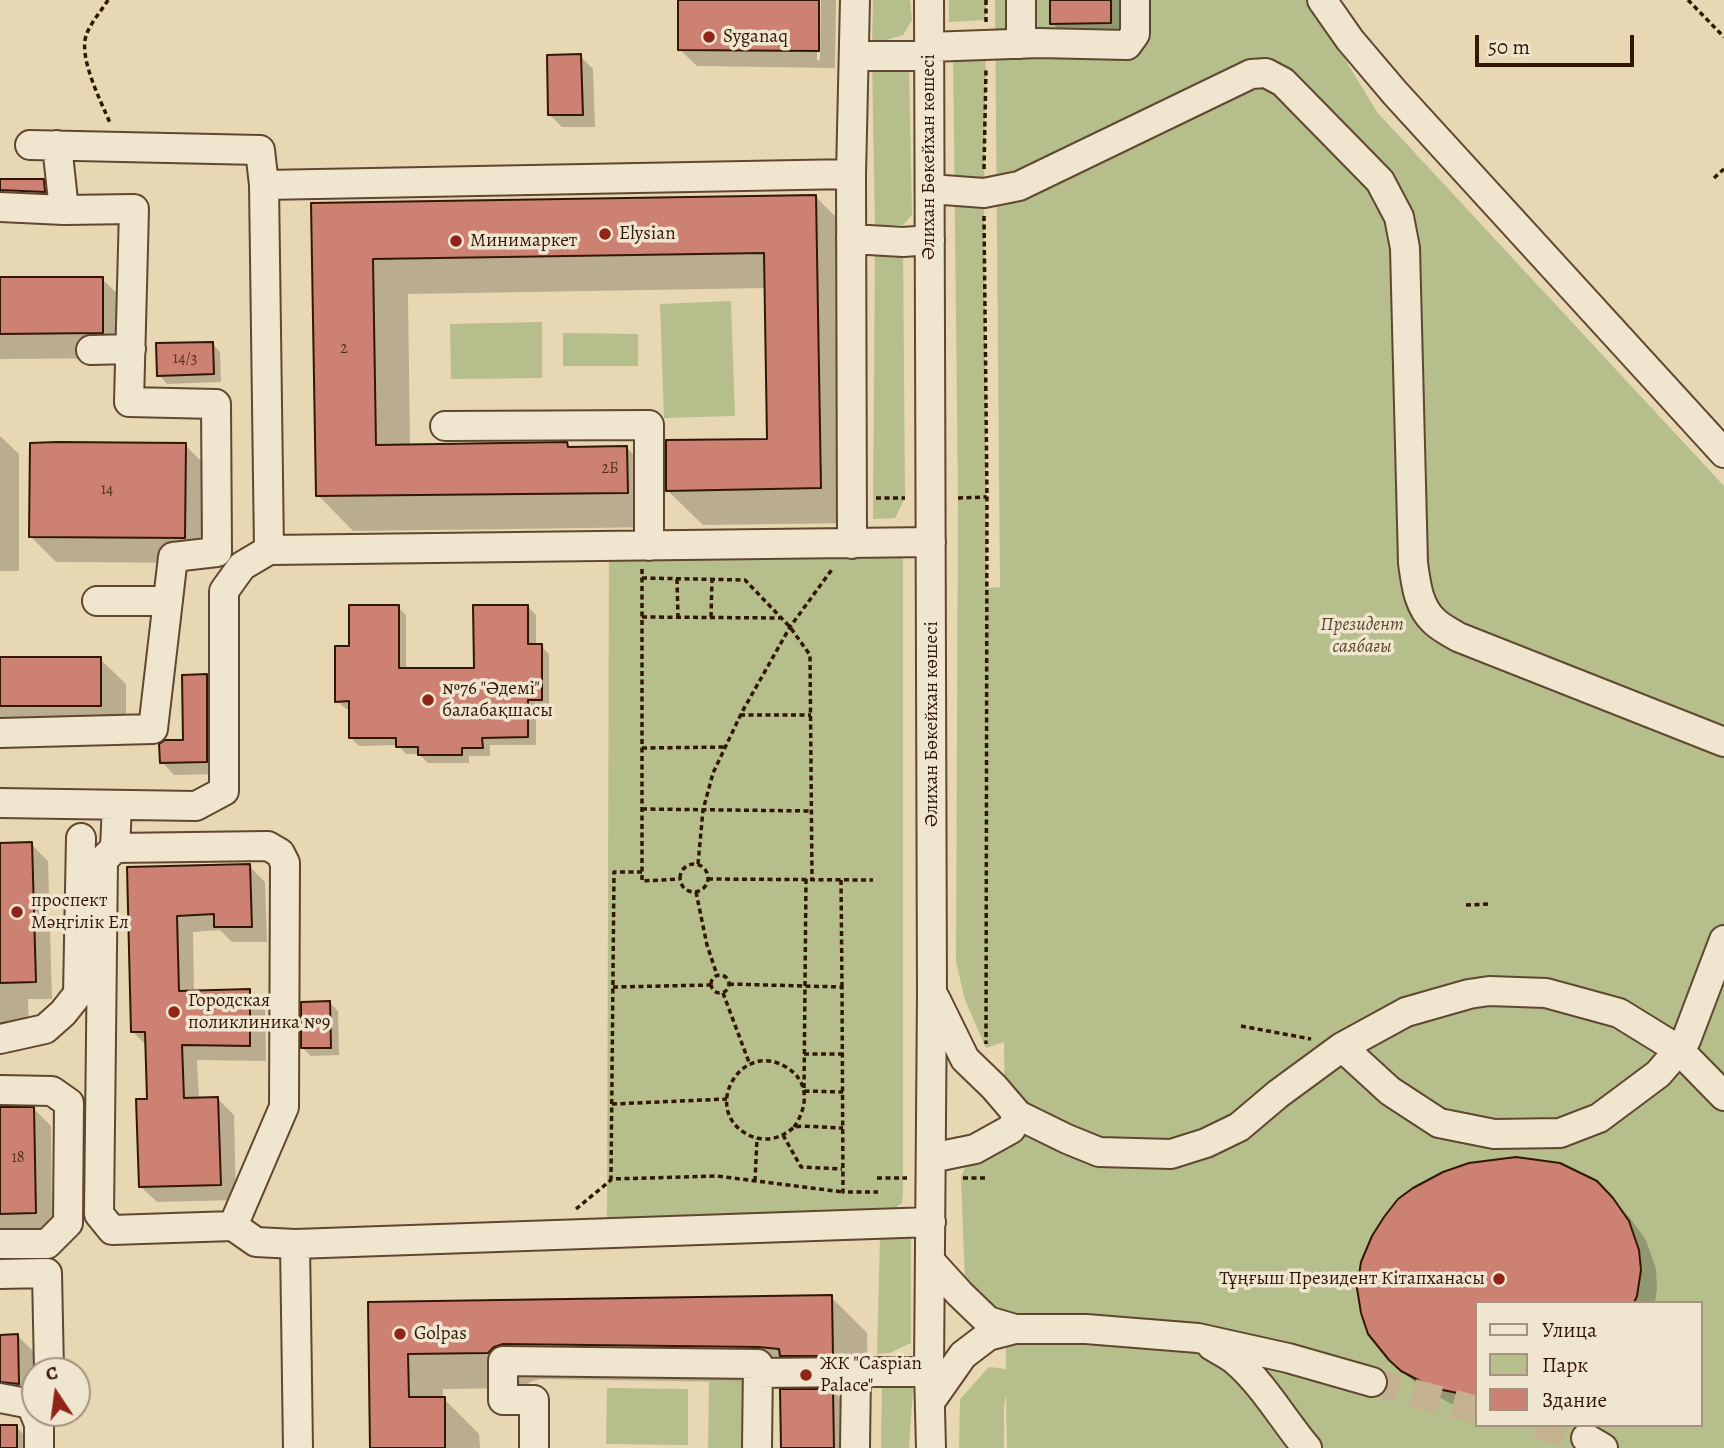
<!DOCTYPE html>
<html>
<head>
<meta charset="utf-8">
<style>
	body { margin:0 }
	#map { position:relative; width:1724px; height:1448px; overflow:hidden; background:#e8d7b3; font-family:Alegreya,serif }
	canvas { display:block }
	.legend { position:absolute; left:1475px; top:1301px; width:228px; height:126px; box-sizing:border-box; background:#f0e5ce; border:2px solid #a4937e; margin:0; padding:9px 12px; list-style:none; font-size:21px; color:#321705 }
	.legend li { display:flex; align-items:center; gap:14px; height:35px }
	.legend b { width:35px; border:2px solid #a4937e }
	.north { position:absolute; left:21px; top:1357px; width:70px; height:70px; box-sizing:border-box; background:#f0e5ce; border:2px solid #a4937e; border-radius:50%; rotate:347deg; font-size:19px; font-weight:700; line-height:28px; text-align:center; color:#321705 }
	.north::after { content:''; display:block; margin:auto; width:24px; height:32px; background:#8f2418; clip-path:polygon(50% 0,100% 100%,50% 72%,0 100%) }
	.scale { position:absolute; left:1475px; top:35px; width:159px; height:32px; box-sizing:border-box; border:4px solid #321705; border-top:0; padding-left:9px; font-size:21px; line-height:24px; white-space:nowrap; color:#321705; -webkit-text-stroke:5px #f0e5ce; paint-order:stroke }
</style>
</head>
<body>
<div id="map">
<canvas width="1724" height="1448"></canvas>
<ul class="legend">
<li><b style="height:9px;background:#f0e5ce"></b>Улица</li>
<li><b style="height:19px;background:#b6be8c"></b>Парк</li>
<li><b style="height:19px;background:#cc8173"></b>Здание</li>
</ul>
<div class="north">С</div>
<div class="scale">50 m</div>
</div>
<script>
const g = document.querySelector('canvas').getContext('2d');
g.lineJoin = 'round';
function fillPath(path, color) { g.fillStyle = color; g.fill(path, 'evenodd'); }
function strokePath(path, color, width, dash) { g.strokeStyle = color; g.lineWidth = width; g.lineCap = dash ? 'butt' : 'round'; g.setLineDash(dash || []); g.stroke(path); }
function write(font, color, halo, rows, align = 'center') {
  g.font = font + ' Alegreya,serif'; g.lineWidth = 7; g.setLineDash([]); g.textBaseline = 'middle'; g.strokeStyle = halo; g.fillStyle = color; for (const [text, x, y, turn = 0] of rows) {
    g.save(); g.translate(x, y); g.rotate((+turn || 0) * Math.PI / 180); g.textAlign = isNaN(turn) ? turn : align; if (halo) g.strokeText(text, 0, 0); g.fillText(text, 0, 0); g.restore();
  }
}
const green = new Path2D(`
	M873,0H910L912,20L903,35L872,44Z
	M949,0H986V20L949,22Z
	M995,0H1309L1377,112L1724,486V1448H1007L1006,1395L1004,1406V1448H959L960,1399L989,1367L1006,1369V1320L965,1282L961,1178L966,1164L1005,1141L1004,1042L986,1048L965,1000L956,962L958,498L953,46L986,45L984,193L987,588L1000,587ZM1477,1303H1701V1425H1477Z
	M872,61L909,64L912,215L903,225L875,227Z
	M875,241L903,242L905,498L895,518L873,519Z
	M731,301L735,416L664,418L660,304Z
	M542,322V378L451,379L450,324Z
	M563,333L638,334V366H563Z
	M903,553V1191L902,1203L891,1211L607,1224L609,555Z
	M880,1236H911V1343L890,1353L877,1354Z
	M882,1380H908L913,1389L909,1448H881Z
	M709,1382H748L747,1448H708Z
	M607,1388L688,1389V1445L606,1444Z`);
const shadow = new Path2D(`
	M680,0H817V60H820L821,0H836L835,68L697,66L679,49Z
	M1051,0H1127L1128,40H1069L1052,23Z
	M580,56L593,69L595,127H562L549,114Z
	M0,180H43L52,189L53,200L8,198L0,190Z
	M816,197L851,232L856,523L703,525L667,490L769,440L767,288L408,294L410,446L567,444L571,448H627L662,483L663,527L353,531L318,495L313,205Z
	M0,279H102L128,304V358L0,359Z
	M212,343L220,352L221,382L167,384L159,375Z
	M0,436L19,454V571H0Z
	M185,445L211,471L210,563L56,562L30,536Z
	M398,607L406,615V669L475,670L528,607L536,615V646H541L549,654V707H536V745H490V756H469V763H428L419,754H406L398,745L359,746L350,737V709H346L337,701Z
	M0,659H100L126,684V731H0Z
	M207,676L219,689V774L174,775L162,762L184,742Z
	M31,844L48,861L52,999H28L29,1027L0,1028V845Z
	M249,866L265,882L267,942H232L220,930L193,932L194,992L249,991L265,1007L266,1061L197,1060L199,1099H218L234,1115L236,1200L157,1202L140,1186L149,1100L147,1046L133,1032L129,868Z
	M330,1003L338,1011L339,1055L311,1056L303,1048Z
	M0,1108L34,1109L51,1126L52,1229L0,1230Z
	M1596,1183L1630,1218L1646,1240L1656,1269L1657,1288L1655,1303H1477V1410L1452,1404L1421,1388L1390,1359Z
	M831,1297L867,1333L868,1390L833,1391L869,1427V1448H783L817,1391L809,1383L540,1379L530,1382L524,1388L443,1389V1398L479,1434L480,1448H504H372L370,1304Z
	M0,1336H18L43,1361L35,1371V1407L0,1409Z
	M0,1427H16L37,1448H0Z`);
const building = new Path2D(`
	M678,0H819V51L678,50Z
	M1050,0H1111V23L1050,24Z
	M581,54L583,115H548L547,55Z
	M0,179H44L45,192L0,190Z
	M816,195L821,488L666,491V440L767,439L764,253L373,259L376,445L567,442L568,447L627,446L628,493L316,496L311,203Z
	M0,277H103V333L0,334Z
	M213,342L214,374L157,376L156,343Z
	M57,442L186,443L185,538L29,537L30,443Z
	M349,605H399V668H474L473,605H528V644H542V700H528V737L482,738L483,748H462V755H418V747H396V738H349V701L335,702V646H349Z
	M0,657H101V706H0Z
	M207,674V762L160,763L159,744L165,740H183L182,675Z
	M32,842L36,982L0,983V843Z
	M250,864L252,927H214V914L177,916L179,991L250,989V1046L182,1045L184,1098L218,1097L221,1185L139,1187L136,1099H147L145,1032H131L127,867Z
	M330,1001L331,1048H301V1002Z
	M0,1107H34L36,1213L0,1214Z
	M1516,1157L1560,1163L1597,1181L1613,1198L1629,1221L1639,1250L1641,1270L1637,1296L1634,1303H1477V1397L1433,1388L1401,1371L1389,1360L1368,1334L1361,1313L1357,1288L1361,1262L1372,1236L1384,1217L1398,1199L1413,1188L1443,1172L1469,1163Z
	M832,1295L833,1356H780L779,1349L758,1347L503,1344L494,1347L488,1353L408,1354L409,1397H445V1448H370L368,1302Z
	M18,1334L19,1384L0,1382V1335Z
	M780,1389H833L834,1448H781Z
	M0,1425H17V1448H0Z`);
const minorTunnel = new Path2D(`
	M1372,1382L1477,1410
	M1537,1425L1586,1438`);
const path = new Path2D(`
	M108,0C102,10 92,21 87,33C77,56 101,101 110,123
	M986,0V22
	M1688,0L1724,37
	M984,169L986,69
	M1714,178L1724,169
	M984,216L987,497L986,1044
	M876,498H905
	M958,498L987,497
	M642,569V881L680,879
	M642,578L745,580L790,627L810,655L812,879
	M677,579L678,617
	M642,617L780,618
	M711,617L712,579
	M740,715H811
	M642,748L726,747
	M642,809L811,811
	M680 878a14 14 0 1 1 28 0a14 14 0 1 1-28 0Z
	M698,864L703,810L713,773L742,712L790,627L833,568
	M642,872H614L611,1179L717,1176L843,1192
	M708,879L873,880
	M806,879L804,1091L843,1092
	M841,880L842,987
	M696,892L707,945L717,975
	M1466,905L1489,904
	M711 984a9 9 0 1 1 18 0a9 9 0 1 1-18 0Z
	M729,984L842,987L843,1192H878
	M613,987L711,985
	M723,993L750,1065
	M1241,1026L1311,1039
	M804,1054H843
	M612,1104L727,1099
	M794,1127C808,1107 810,1081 786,1067C742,1040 702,1107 745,1133C757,1141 774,1141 786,1133C787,1133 794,1127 795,1127C802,1125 833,1128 843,1128
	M783,1135L801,1167L842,1169
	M877,1178H907
	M963,1178H988
	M755,1181L757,1138
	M576,1209L611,1180`);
const minor = new Path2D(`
	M929,0L932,993L929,1372L931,1448
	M1021,0V44
	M1322,0L1350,40L1395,93L1724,453
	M929,47L1039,43L1127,45L1135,34V0
	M854,56H929
	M30,145L260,150L264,185
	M851,174L855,0
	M930,189L984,193L1019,186L1251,74L1266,73L1283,82L1380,181L1399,217L1405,248L1413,563C1416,584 1418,606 1434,621C1441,628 1450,632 1458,637L1724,742
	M0,207L64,210
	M851,239L903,242L930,240
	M91,350L131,349
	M445,426L649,425V546
	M269,550L264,185L851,174L852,544
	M97,601H168
	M0,733L153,729L173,557L217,552L216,404L129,402L134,209L64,210L57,145
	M0,803L196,806L224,791V591L242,566L269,550L931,542
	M117,805L115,848L268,846L280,853L285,863L284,1107L233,1226
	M115,848L103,860L99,1214L112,1230L233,1226L256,1242L295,1244L931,1222
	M935,998L965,1059L994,1087L1018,1115L1067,1139L1099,1152L1171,1154L1206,1143L1239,1127L1278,1094L1342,1047L1406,1012L1469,994L1489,991L1546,993L1619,1013L1679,1050L1724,1096
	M0,1039L45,1029L63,1013L78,994L81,838
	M1342,1047L1390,1091L1439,1123L1494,1134L1560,1133L1599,1118L1658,1074L1679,1050L1686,1040L1724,940
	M0,1090L52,1091L69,1103L68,1223L47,1244H0
	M931,1158L975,1149L1011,1129L1018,1115
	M295,1244L298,1448
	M930,1261L960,1294L988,1321L1015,1329
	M0,1274L47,1273L49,1371
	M1212,1346C1220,1351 1229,1355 1236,1361C1263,1384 1284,1421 1307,1448
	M758,1373L856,1372
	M0,1398L31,1404L39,1424V1448
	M930,1402L963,1355L988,1336L1015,1329H1086L1198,1338L1288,1358L1372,1382
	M1586,1438L1603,1448
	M534,1448V1400H503V1361L758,1364L757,1448
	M855,1448L856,1372H929`);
const markers = [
	[709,37,7,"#8f2418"],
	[605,234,7,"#8f2418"],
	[456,241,7,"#8f2418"],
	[428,700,7,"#8f2418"],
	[17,912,7,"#8f2418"],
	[174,1012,7,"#8f2418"],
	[1499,1279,7,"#8f2418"],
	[400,1334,7,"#8f2418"],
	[806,1375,7,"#8f2418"]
];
const numberNames = [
	["2",344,349],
	["14/3",185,359],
	["2Б",610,469],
	["14",107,490],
	["18",18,1158]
];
const poiNames = [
	["Syganaq",723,37],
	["Elysian",619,234],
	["Минимаркет",470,241],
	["№76 \"Әдемі\"",442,689],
	["балабақшасы",442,711],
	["проспект",31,901],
	["Мәңгілік Ел",31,923],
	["Городская",188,1001],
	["поликлиника №9",188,1023],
	["Тұңғыш Президент Кітапханасы",1485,1279,"right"],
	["Golpas",414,1334],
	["ЖК \"Caspian",820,1364],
	["Palace\"",820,1386]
];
const streetNames = [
	["Әлихан Бөкейхан көшесі",929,157,-90],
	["Әлихан Бөкейхан көшесі",932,724,-90]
];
const parkNames = [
	["Президент",1362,625],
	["саябағы",1362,647]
];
fillPath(green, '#b6be8c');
fillPath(shadow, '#0003');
fillPath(building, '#cc8173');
strokePath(building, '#321705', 2);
strokePath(minorTunnel, '#c4b190', 28, [28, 14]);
strokePath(minor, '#604730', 32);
strokePath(path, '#321705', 3.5, [5, 3.5]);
strokePath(minor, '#f0e5ce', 28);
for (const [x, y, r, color] of markers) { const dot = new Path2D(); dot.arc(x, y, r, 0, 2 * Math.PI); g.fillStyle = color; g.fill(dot); strokePath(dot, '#f0e5ce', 2.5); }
write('16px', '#583220', null, numberNames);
write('19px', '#321705', '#f0e5ce', poiNames, 'left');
write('19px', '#321705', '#f0e5ce', streetNames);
write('italic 19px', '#5a492e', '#f0e5ce', parkNames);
</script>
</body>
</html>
